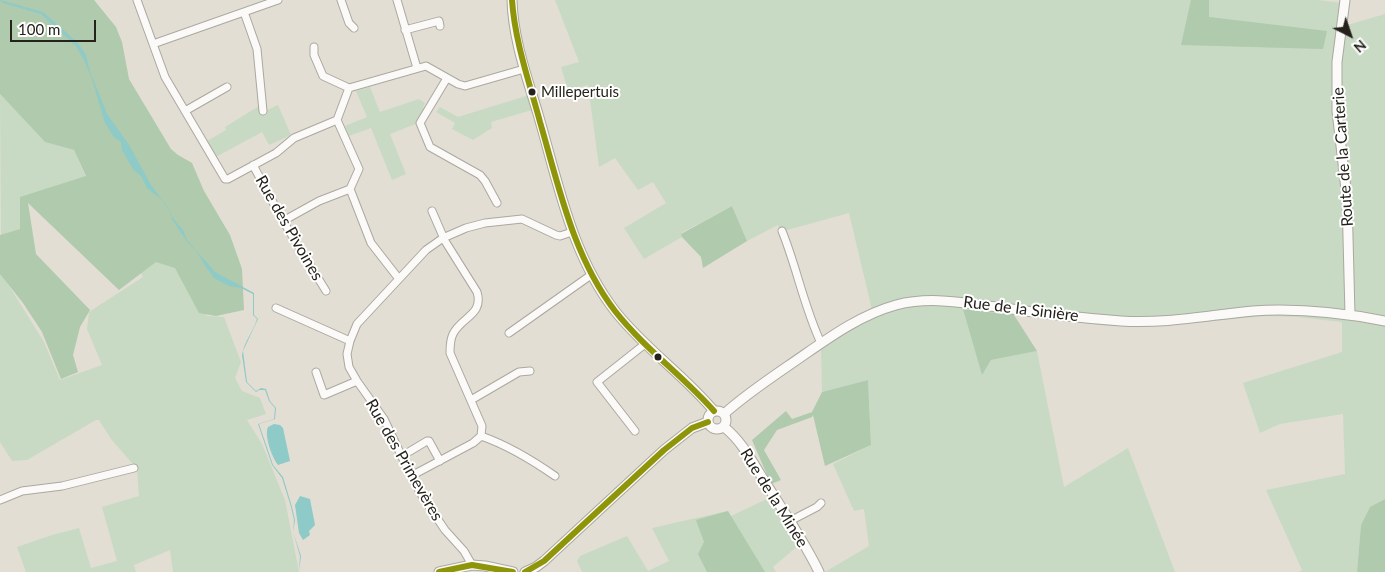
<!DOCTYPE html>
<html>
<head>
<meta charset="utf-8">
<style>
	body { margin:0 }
	#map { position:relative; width:1385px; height:572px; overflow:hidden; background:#e2ded3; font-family:Lato,sans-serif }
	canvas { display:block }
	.north { position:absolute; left:1325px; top:10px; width:50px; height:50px; -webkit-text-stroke:4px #fff; paint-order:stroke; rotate:139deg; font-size:14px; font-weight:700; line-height:20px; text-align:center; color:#24221a }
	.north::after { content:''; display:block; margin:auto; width:18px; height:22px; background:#24221a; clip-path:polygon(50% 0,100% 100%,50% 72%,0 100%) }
	.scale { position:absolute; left:10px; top:20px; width:86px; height:22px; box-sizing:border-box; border:2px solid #24221a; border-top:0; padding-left:6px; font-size:15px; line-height:18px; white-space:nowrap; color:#24221a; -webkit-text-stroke:4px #fff; paint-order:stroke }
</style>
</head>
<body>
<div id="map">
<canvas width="1385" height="572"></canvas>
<div class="north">N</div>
<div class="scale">100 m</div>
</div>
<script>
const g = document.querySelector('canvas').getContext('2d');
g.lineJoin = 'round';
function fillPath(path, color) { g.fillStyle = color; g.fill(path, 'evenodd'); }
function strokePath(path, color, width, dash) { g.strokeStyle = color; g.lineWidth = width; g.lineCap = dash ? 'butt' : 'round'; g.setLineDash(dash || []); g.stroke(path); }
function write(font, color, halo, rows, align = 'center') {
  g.font = font + ' Lato,sans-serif'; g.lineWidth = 4; g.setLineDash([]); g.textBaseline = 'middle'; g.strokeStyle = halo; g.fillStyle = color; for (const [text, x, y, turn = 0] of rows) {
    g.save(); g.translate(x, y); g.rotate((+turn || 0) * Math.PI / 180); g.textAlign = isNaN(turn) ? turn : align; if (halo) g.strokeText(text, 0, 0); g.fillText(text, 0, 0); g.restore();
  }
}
const green = new Path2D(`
	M555,0H1318L1342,3L1344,26L1385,14V499L1370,507L1361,525L1357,572H1299L1302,570L1266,490L1345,474L1343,414L1280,424L1260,433L1243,383L1342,352V322L1297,317L1265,316L1160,326H1109L964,309L982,374L991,360L1037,351L1064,487L1128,448L1175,572H825L869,546L864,509L854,511L833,464L871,445L868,380L822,392L821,350L848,331L874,318L849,213L780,232L778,225L747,241L732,206L681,233L682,237L644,259L624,228L666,203L653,182L638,190L615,158L599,167L588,85L568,90L561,67L579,62Z
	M370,87L380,112L419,99L425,103L423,107L426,110L418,123L390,134L406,174L392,180L371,128L349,136L345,126L367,117L356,91Z
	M0,94L45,142L74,150L86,177L21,197L20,229L1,235Z
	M529,95L532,110L491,122L492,128L473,140L452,129L455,123L436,112L440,107L458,117Z
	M278,105L291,135L269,145L262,132L216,157L207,141L226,130L225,127L259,106L261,113Z
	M177,253L207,316L224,317L241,362L235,378L242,391L260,398L266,414L247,420L262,444L285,500L299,572H173L170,550L134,565L136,572H26L17,547L52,535L79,528L91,568L117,561L102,507L139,496L137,469L111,439L99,420H96L27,460L12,461L0,442V274L1,273L44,342L60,380L102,365L87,329L89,312L143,277L139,269Z
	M771,497L800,544L773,567L776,572H582L577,561L580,556L627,536L648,571L669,561L652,528L727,511L731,516Z`);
const forest = new Path2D(`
	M0,0H94L116,27L122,42L129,79L171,149L178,155L192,163L204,191L230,235L242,269L244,310L216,316L199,313L175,268L156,262L119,290L28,203L36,254L90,310L80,327L73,355L78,372L61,379L42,332L23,303L0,274V235L20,229V197L86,176L74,150L45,142L0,94Z
	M1191,0H1209V17L1327,31L1323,49L1181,45Z
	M732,206L747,241L703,268L701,257L682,237L681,234Z
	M963,309L1014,315L1037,351L991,360L982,375Z
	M868,380L871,445L825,466L813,415L812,417L777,430L764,450L781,480L771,484L752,440L786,411L792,419L812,412L822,392Z
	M1385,499V572H1357L1361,525L1370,507Z
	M728,511L731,516L765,572H707L698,554L704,542L696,520Z`);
const water = new Path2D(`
	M0,0L43,12L78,43L86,55L90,72L107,114L129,145L151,185L169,209L172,217L183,230L187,240L215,272L254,293V315L258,319L243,351L247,382L256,391L261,388L266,389L270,401L276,408L275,419L259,424L273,465L283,477L292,507L295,520L293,532L301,556L299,572L300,556L293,532L294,520L291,507L282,478L272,465L258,424L274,419L275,408L269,401L265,390H259L256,392L246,382L242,355C244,342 253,332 257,319L253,315V294L241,288L229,286L214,278L204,264L198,253L186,240L172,219L169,210L161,199L147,188L141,176L133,169L122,150L121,142L114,137L105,123L92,79L84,60L76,46L41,14L3,3Z
	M274,424L280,425L283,428L290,461L278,465C272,457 264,436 268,427Z
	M300,496L310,499L315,525L309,531L310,535L303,540L299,533L295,505Z`);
const minor = new Path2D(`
	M137,0L165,77L225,179H228L276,153L294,138L337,120L349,88L426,66L458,84L465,86L524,69
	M341,0L349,23L354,28
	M397,0L417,68
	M244,12L257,49L263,111
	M405,30L439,21L440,26
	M153,44L278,0
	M314,47V55L323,76L349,88
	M447,78L420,123L430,147L480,175L485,181L497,203
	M185,111L227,87
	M337,120L359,169L350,189L371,243L399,279
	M253,165L283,221L326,291
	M283,221L319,201L350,189
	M782,231C797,268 804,307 821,343
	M276,308L350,341
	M509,333L591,275
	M316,372L324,395L357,381
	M471,400L519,372L530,371
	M635,431L597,382L645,344
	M481,436C507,445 532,460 555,476
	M402,456L427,441H429L440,461
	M411,476L473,443L481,436L482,426L450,353C450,346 450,340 453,334C461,317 484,315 477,292L445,241L432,211
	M0,500L22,491L62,486L134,468
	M790,521L817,507L821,503
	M472,565L464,551L445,530L424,499L411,476L384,419L357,381L349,367L347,354L350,341L357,324L426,250L443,238L466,228L485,223L522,219L556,235L560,236L572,232`);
const tertiary = new Path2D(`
	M512,0C513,39 527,77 538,114C558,182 571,254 615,311C644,348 684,375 714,411
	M1345,0L1337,62V111L1347,198L1350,315
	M708 420a9 9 0 1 1 18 0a9 9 0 1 1-18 0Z
	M724,414C744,396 766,381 788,366C822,343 856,316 896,305C931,296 963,303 997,307C1038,313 1080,318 1121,321C1166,324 1209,315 1253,311C1297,308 1343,313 1385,321
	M724,427C742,441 753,463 765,482C784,512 804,541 819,572
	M439,572L472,565L485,566L513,572
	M525,572L536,567L544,561L664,450L692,428L708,422`);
const bus1 = new Path2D(`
	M512,0C515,42 529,81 540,122C559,187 573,256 615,311C644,348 683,376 714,411
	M439,572L472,565L513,572
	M525,572L544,561L664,450L692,428L708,422`);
const markers = [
	[532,92,4.5,"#24221a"],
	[658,357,4.5,"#24221a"]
];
const busNames = [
	["Millepertuis",541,92]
];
const streetNames = [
	["Route de la Carterie",1343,157,-94],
	["Rue des Pivoines",289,228,60],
	["Rue de la Sinière",1021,309,7],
	["Rue des Primevères",404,460,60],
	["Rue de la Minée",774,498,58]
];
fillPath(green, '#c8dac3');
fillPath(forest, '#afcaac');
fillPath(water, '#8dcac8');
strokePath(minor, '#aaa89f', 9);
strokePath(tertiary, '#aaa89f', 11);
strokePath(minor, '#fbfaf8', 7);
strokePath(tertiary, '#fbfaf8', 9);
strokePath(bus1, '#8f9509', 6);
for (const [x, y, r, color] of markers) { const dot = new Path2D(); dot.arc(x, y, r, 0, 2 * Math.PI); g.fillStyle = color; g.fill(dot); strokePath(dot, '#fff', 2); }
write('15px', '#24221a', '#fff', busNames, 'left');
write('16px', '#24221a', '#fff', streetNames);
</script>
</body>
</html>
